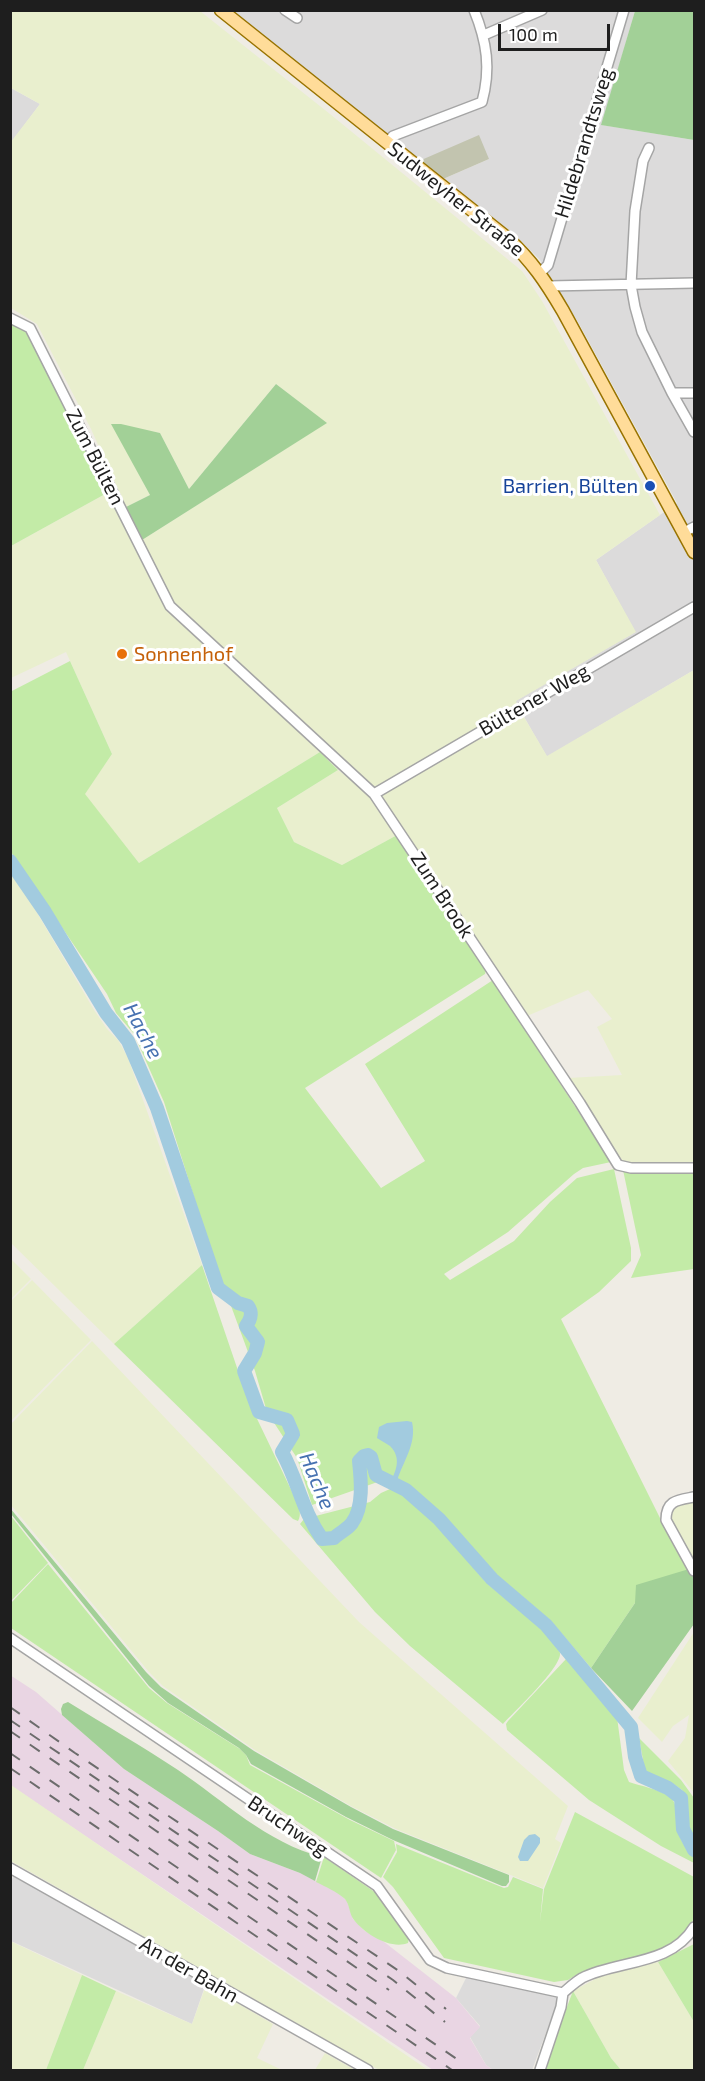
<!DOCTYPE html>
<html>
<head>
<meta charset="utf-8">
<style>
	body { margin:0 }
	#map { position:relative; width:705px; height:2081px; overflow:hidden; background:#efece4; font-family:"Exo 2",sans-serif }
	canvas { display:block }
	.frame { position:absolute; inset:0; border:12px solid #1e1e1e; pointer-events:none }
	.scale { position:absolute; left:498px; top:24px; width:112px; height:27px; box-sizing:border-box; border:3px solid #1e1e1e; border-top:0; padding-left:8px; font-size:18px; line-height:21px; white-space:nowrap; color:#1e1e1e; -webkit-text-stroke:4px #fff; paint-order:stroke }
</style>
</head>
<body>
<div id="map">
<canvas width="705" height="2081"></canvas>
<div class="frame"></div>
<div class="scale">100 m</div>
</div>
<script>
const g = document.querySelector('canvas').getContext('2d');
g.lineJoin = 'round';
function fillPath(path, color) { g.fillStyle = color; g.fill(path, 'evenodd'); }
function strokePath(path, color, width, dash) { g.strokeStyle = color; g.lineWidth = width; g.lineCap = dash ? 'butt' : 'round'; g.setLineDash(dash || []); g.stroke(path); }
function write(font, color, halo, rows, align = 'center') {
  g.font = font + ' "Exo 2",sans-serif'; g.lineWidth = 6; g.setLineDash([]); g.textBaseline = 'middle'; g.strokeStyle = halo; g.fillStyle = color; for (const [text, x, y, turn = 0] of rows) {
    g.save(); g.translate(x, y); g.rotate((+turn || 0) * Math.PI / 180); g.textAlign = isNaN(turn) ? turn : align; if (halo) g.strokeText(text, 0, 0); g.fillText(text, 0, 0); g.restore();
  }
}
const residential = new Path2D(`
	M225,11H635L602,125L694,140V670L547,757L515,701L635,632L596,560L677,503L578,322L540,260L517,237L443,179L489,159L419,161Z
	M11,88L40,104L11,143Z
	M14,1875L206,1983L192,2024L11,1941L10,1883Z
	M467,1976L554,1995L557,1998L558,2001L532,2070H493L486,2065L470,2037L480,2026L456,1998Z`);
const industrial = new Path2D(`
	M10,1675L36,1692L124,1769L218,1831L250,1854L300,1873L335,1890L347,1901L353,1919L365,1931L383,1941L456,1998L480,2027L470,2038L486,2065L493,2070H433L11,1786Z`);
const construction = new Path2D(`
	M479,135L489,159L443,179L419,161Z`);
const farmland = new Path2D(`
	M11,11H200L330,114L522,271L542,301L660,515L596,560L636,632L516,701L518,707L378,787L369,785L170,603L142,540L326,423L276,384L189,489L160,433L112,424L150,495L126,507L91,429L37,324L11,308L10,143L40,104L11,88Z
	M107,493L164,603L320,752L139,863L84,794L112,754L66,652L11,678V546Z
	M694,670V1165H637L625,1163L618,1155L568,1078L622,1075L597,1027L612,1019L588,990L527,1016L382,799L384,792L521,712L547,756Z
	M338,770L374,797L399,834L342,865L294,842L277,808Z
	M10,873L29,899L94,1010L107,1029L118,1040L128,1058L202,1265L114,1344L11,1243Z
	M11,1259L31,1279L11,1299Z
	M32,1280L91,1340L11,1421V1301Z
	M92,1341L359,1622L568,1806L555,1839L561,1843L543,1888L396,1829L351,1806L255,1750L163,1686L149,1672L11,1505L10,1425Z
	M694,1500V1565L669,1519V1513L678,1503Z
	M694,1632V1793L668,1761L685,1738L689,1715L673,1726L662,1742L638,1718Z
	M11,1785L428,2070H379L11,1861Z
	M10,1941L82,1975L46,2070H11Z
	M658,1962L694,2022V2070H621L611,2058L573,1991L599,1977Z
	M206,1985L273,2024L257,2058L282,2070H83L116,1991L192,2024Z
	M325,2053L355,2070H315Z`);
const grass = new Path2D(`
	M11,323L28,332L107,493L11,546Z
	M70,661L112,754L85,794L139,863L320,752L338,770L277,808L294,842L342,865L399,834L486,970L485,974L305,1088L381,1188L425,1161L365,1064L493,980L611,1162L583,1168L574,1174L508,1232L444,1274L450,1280L514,1241L550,1202L577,1178L614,1169L631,1248V1261L599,1292L561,1319L660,1518L689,1569L635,1603L591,1668L551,1621L498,1576L443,1516L410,1488L389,1478L312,1505L297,1458L267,1412L255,1371L213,1257L164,1102L134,1034L116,1013L107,994L11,852L10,692Z
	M623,1170L694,1172V1269L631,1278L641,1255Z
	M202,1265L248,1400L296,1500C299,1507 302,1514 298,1521L293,1519L114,1344Z
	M390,1489C420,1489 466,1562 487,1583C502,1597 557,1637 560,1653C562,1667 514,1712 503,1724L410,1646L375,1612L300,1524L304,1519L370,1502L381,1493Z
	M11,1516L48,1563L11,1601H10Z
	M48,1564L149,1688L167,1703L240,1749L246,1755L250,1765L350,1820L394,1841L396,1850L381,1878L11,1628V1603Z
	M566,1659L617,1717L624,1770L629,1782C641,1786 658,1789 669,1796C685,1808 667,1837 694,1854V1863L661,1846L589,1800L507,1730L506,1724L508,1721Z
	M639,1738L681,1780L694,1798V1839L690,1833L686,1797L682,1790L675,1785L645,1771Z
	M575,1812L694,1877V1918L687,1932L674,1945L660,1951L576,1975L568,1980L554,1982L444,1958L393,1887L383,1877L397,1852L396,1844L504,1888L508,1887L513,1877L543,1889L540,1922L544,1889Z
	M324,1857L379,1895L409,1938L408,1943C391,1950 365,1934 354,1920C349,1914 350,1905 345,1899C336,1891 326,1887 316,1882Z
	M694,1944V2022L658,1962Z
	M82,1975L116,1991L83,2070H46Z
	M573,1991L611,2058L621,2070H543Z`);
const forest = new Path2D(`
	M635,11H694V140L601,125Z
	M276,384L327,423L142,540L126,507L150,495L111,424H121L160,433L189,489Z
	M10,1508L146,1672L161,1687L254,1751L351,1807L393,1829L509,1875V1882L506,1886H502L393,1840L346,1817L251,1764L246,1755L239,1748L168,1703L149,1686L11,1514Z
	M689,1569L694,1577V1624L632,1711L591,1668L635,1603L636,1585Z
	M68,1702C105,1725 142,1746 178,1770C224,1801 267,1843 322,1857L315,1881L300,1873L250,1854L218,1831L124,1769L62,1715L61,1709L63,1704Z`);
const water = new Path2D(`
	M407,1421L412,1422C417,1444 403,1461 397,1481L406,1490L390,1483C396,1471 402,1458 390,1446C386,1443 381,1441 377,1438L379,1427L387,1423Z
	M535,1834L540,1838V1843L528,1861H520L518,1857L524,1840L529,1835Z`);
const river = new Path2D(`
	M10,861L45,912L106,1013L128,1041L157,1108L218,1288L238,1303L248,1306C253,1313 251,1319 246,1326L258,1342L255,1353L244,1371L259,1412L287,1420L293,1434L282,1452C298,1481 302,1510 322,1539L334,1538C340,1532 348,1529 352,1523C364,1507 361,1479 359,1461L364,1456L368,1455L371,1457L376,1475L406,1490L439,1519L492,1579L546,1625L631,1727L635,1757L641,1776L668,1788L681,1798L683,1829L694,1850`);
const minor = new Path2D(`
	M285,10L297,18
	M484,35L542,10
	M387,143L393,136L482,102C491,69 487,42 474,10
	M649,148L643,161L635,211L631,285L635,307L642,332L672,393L694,432
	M540,273L548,265L624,10
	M549,286L694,283
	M10,318L30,328L170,606L374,794L580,1103L618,1165L631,1168H694
	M672,393H694
	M684,532L694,527
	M374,794L694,607
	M694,1497C678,1500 666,1500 666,1520L694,1571
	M10,1638L377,1886L430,1960L447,1968L563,1993
	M10,1868L368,2070
	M563,1993C569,1988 575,1982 582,1978C617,1960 671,1966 694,1927
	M540,2070L561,2007L563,1993`);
const major = new Path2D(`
	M221,10L507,238C532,261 546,282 563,311L694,552`);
const rail = new Path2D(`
	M10,1707L75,1753L399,1971L446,2009
	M10,1720L393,1980L445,2022
	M10,1731L389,1990
	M10,1753L464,2064
	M10,1768L452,2070`);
const markers = [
	[650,486,6,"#1a4fb4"],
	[122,654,6,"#e8710a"]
];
const streetNames = [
	["Hildebrandtsweg",584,143,-73],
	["Sudweyher Straße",456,199,39],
	["Zum Bülten",95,457,63],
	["Bültener Weg",534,700,-30],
	["Zum Brook",442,895,57],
	["Bruchweg",288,1826,34],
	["An der Bahn",189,1970,30]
];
const transitNames = [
	["Barrien, Bülten",638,486]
];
const foodNames = [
	["Sonnenhof",134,654]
];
const waterNames = [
	["Hache",143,1031,62],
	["Hache",317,1481,67]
];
fillPath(residential, '#dcdbdb');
fillPath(industrial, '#e9d5e3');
fillPath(construction, '#c2c4af');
fillPath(farmland, '#e9efce');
fillPath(grass, '#c3eba7');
fillPath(forest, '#a2d097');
fillPath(water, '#a2cbdf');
strokePath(river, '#a2cbdf', 14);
strokePath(minor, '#a5a5a5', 12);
strokePath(major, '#987300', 15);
strokePath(minor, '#fff', 9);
strokePath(major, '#ffdc99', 12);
strokePath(rail, '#6c6c6c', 2, [12, 12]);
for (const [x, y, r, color] of markers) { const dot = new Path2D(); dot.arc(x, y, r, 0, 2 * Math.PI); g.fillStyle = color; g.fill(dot); strokePath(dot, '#fff', 2); }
write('20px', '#1e1e1e', '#fff', streetNames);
write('20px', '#164399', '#fff', transitNames, 'right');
write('20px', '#c56008', '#fff', foodNames, 'left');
write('italic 21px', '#4772b1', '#fff', waterNames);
</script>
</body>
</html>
